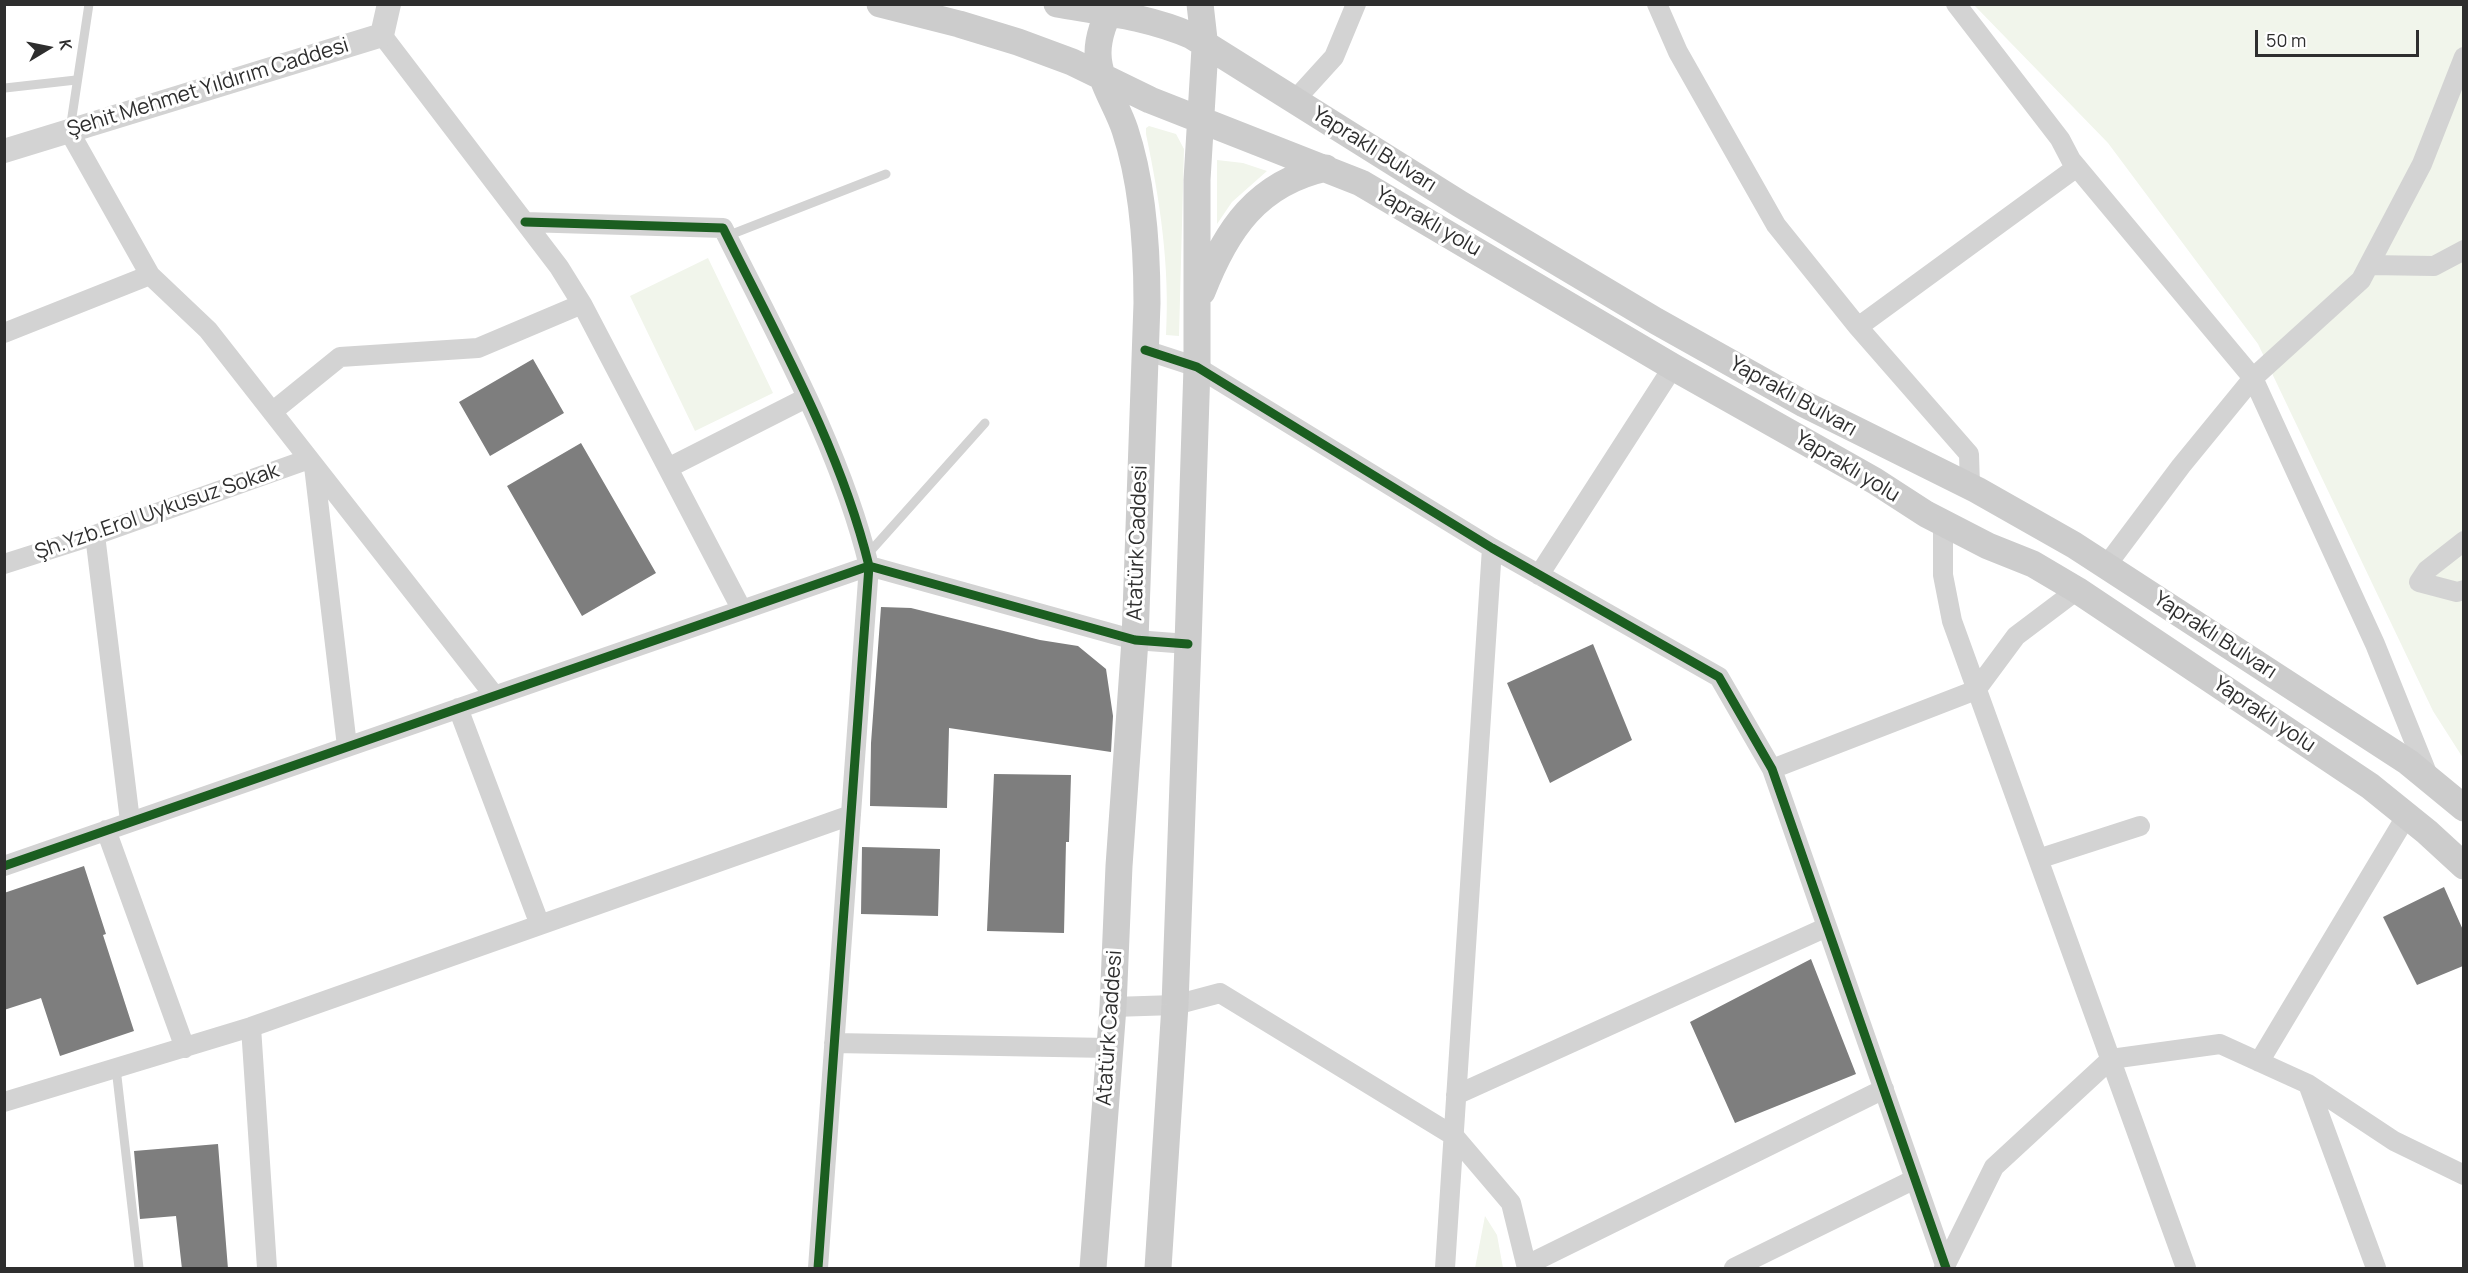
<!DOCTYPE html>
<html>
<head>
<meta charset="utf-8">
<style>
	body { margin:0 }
	#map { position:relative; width:2468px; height:1273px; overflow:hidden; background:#fff; font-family:Manrope,sans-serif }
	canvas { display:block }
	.frame { position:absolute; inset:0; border:6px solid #2e2e2e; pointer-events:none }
	.north { position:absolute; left:18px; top:18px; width:60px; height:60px; -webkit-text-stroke:4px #fff; paint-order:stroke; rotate:80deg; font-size:16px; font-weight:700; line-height:24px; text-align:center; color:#2e2e2e }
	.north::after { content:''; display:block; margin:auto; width:21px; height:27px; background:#2e2e2e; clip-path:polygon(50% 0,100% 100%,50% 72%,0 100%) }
	.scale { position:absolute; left:2255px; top:30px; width:164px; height:27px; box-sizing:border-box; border:3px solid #2e2e2e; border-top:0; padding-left:8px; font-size:18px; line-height:21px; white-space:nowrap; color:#2e2e2e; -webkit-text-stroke:4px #fff; paint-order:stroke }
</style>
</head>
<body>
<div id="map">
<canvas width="2468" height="1273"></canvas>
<div class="frame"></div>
<div class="north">K</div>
<div class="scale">50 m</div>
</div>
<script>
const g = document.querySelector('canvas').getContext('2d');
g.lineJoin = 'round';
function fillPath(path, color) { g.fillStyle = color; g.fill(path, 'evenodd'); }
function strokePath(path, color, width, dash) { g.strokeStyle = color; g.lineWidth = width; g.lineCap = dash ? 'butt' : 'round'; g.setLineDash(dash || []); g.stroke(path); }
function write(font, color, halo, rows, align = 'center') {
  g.font = font + ' Manrope,sans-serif'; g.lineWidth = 6; g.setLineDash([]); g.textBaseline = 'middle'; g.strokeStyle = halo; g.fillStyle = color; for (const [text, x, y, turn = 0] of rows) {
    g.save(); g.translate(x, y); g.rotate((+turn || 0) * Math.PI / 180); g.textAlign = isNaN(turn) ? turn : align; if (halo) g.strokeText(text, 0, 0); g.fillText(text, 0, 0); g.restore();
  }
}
const green = new Path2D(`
	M1974,5H2463V758L2433,711L2258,344L2108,143Z
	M1149,126L1176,134L1184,149L1179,336L1166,335C1170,266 1160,201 1146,134V128Z
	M1217,160L1243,163L1267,171L1232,202L1217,224Z
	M708,258L773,393L695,431L630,296Z
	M1485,1216L1497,1235L1503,1268H1475Z`);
const building = new Path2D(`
	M533,359L564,413L490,456L459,402Z
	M581,443L656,573L582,616L507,486Z
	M881,607L911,608L1040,640L1078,646L1106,669L1113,716L1111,752L949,728L947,808L870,806L871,743Z
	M1593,644L1632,740L1550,783L1507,683Z
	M994,774L1071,775L1069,842H1066L1064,933L987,931Z
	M862,847L940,849L938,916L861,914Z
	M84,866L106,934L103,935L134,1031L60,1056L41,998L4,1010V893Z
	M2444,887L2463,930V966L2417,985L2383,917Z
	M1811,959L1856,1074L1735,1123L1690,1022Z
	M218,1144L228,1269H182L176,1216L140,1219L134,1151Z`);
const service = new Path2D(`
	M5,88L76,80
	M70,130L89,4
	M727,236L886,174
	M867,555L985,423
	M116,1068L139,1268`);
const minor = new Path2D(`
	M1657,4L1678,52L1776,225L1858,327L1969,454L1970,486
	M1956,4L2060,139L2071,160L2253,378L2375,644L2429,778
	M382,35L559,267L582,304L742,610
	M1294,101L1334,57L1356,4
	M69,131L150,275L208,330L494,695
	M525,222L723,228C777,337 840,447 869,566L818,1268
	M2369,265L2434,266L2464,250
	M1858,327L2077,167
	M4,333L150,275
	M1145,350L1197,367L1492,548L1719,677L1772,769L1946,1268
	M272,412L340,357L478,348L582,304
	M314,466L347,746
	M668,468L806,398
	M1943,523V575L1952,621L2186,1268
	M95,535L130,821
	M2464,541L2427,570L2419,582L2457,592L2464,590
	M4,564L95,535L309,459
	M2106,566L2181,466L2253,378L2361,280L2422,164L2464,57
	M1539,575L1673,367
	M458,708L540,925
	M1772,769L1976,690L2016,636L2077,590
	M106,830L185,1048
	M2038,859L2140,826
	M4,866L869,566L1135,640L1188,644
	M1113,1007L1175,1005L1220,993L1454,1136L1511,1203L1527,1268
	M251,1027L267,1268
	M834,1043L1109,1048
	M2259,1062L2407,815
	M2308,1084L2376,1268
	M1456,1095L1827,927
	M4,1102L251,1027L851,815
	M1527,1265L1884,1089
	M1445,1268L1492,548
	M1734,1268L1915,1179
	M1944,1268L1994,1167L2111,1059L2220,1044L2308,1084L2394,1141L2464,1175`);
const tertiary = new Path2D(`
	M4,151L382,35L389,4`);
const secondary = new Path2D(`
	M880,4L959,24L1018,42L1072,62L1150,100L1361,183L1673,367L1875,481L1926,514L1988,546L2033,564L2077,590L2370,786L2427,832L2464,866
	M1057,4C1103,12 1149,17 1192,36L1460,204L1656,321L1804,404L1977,490L2074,545L2408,762L2464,808
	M1202,292C1226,230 1257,183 1326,168
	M1093,1268L1113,1007L1119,866L1135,640L1147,303C1147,247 1143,184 1125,130C1117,105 1098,80 1098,53C1098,36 1105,20 1112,4
	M1158,1268L1175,1005L1188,644L1197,367V180L1205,48L1200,4`);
const cycleway = new Path2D(`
	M525,222L723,228C777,337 840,447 869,566L818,1268
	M1145,350L1197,367L1492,548L1719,677L1772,769L1946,1268
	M4,866L869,566L1135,640L1188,644`);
const streetNames = [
	["Şehit Mehmet Yıldırım Caddesi",208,88,-17],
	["Yapraklı Bulvarı",1374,150,32],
	["Yapraklı yolu",1428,222,30],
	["Yapraklı Bulvarı",1793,397,29],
	["Yapraklı yolu",1847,467,31],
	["Şh.Yzb.Erol Uykusuz Sokak",157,512,-19],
	["Atatürk Caddesi",1138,543,-88],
	["Yapraklı Bulvarı",2215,636,33],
	["Yapraklı yolu",2264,715,34],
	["Atatürk Caddesi",1110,1028,-86]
];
fillPath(green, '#f1f5eb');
fillPath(building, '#7e7e7e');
strokePath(service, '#d3d3d3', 9);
strokePath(minor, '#d3d3d3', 20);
strokePath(tertiary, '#d3d3d3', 24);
strokePath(secondary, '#ccc', 27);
strokePath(cycleway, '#1b5e20', 9);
write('21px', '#2e2e2e', '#fff', streetNames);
</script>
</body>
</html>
